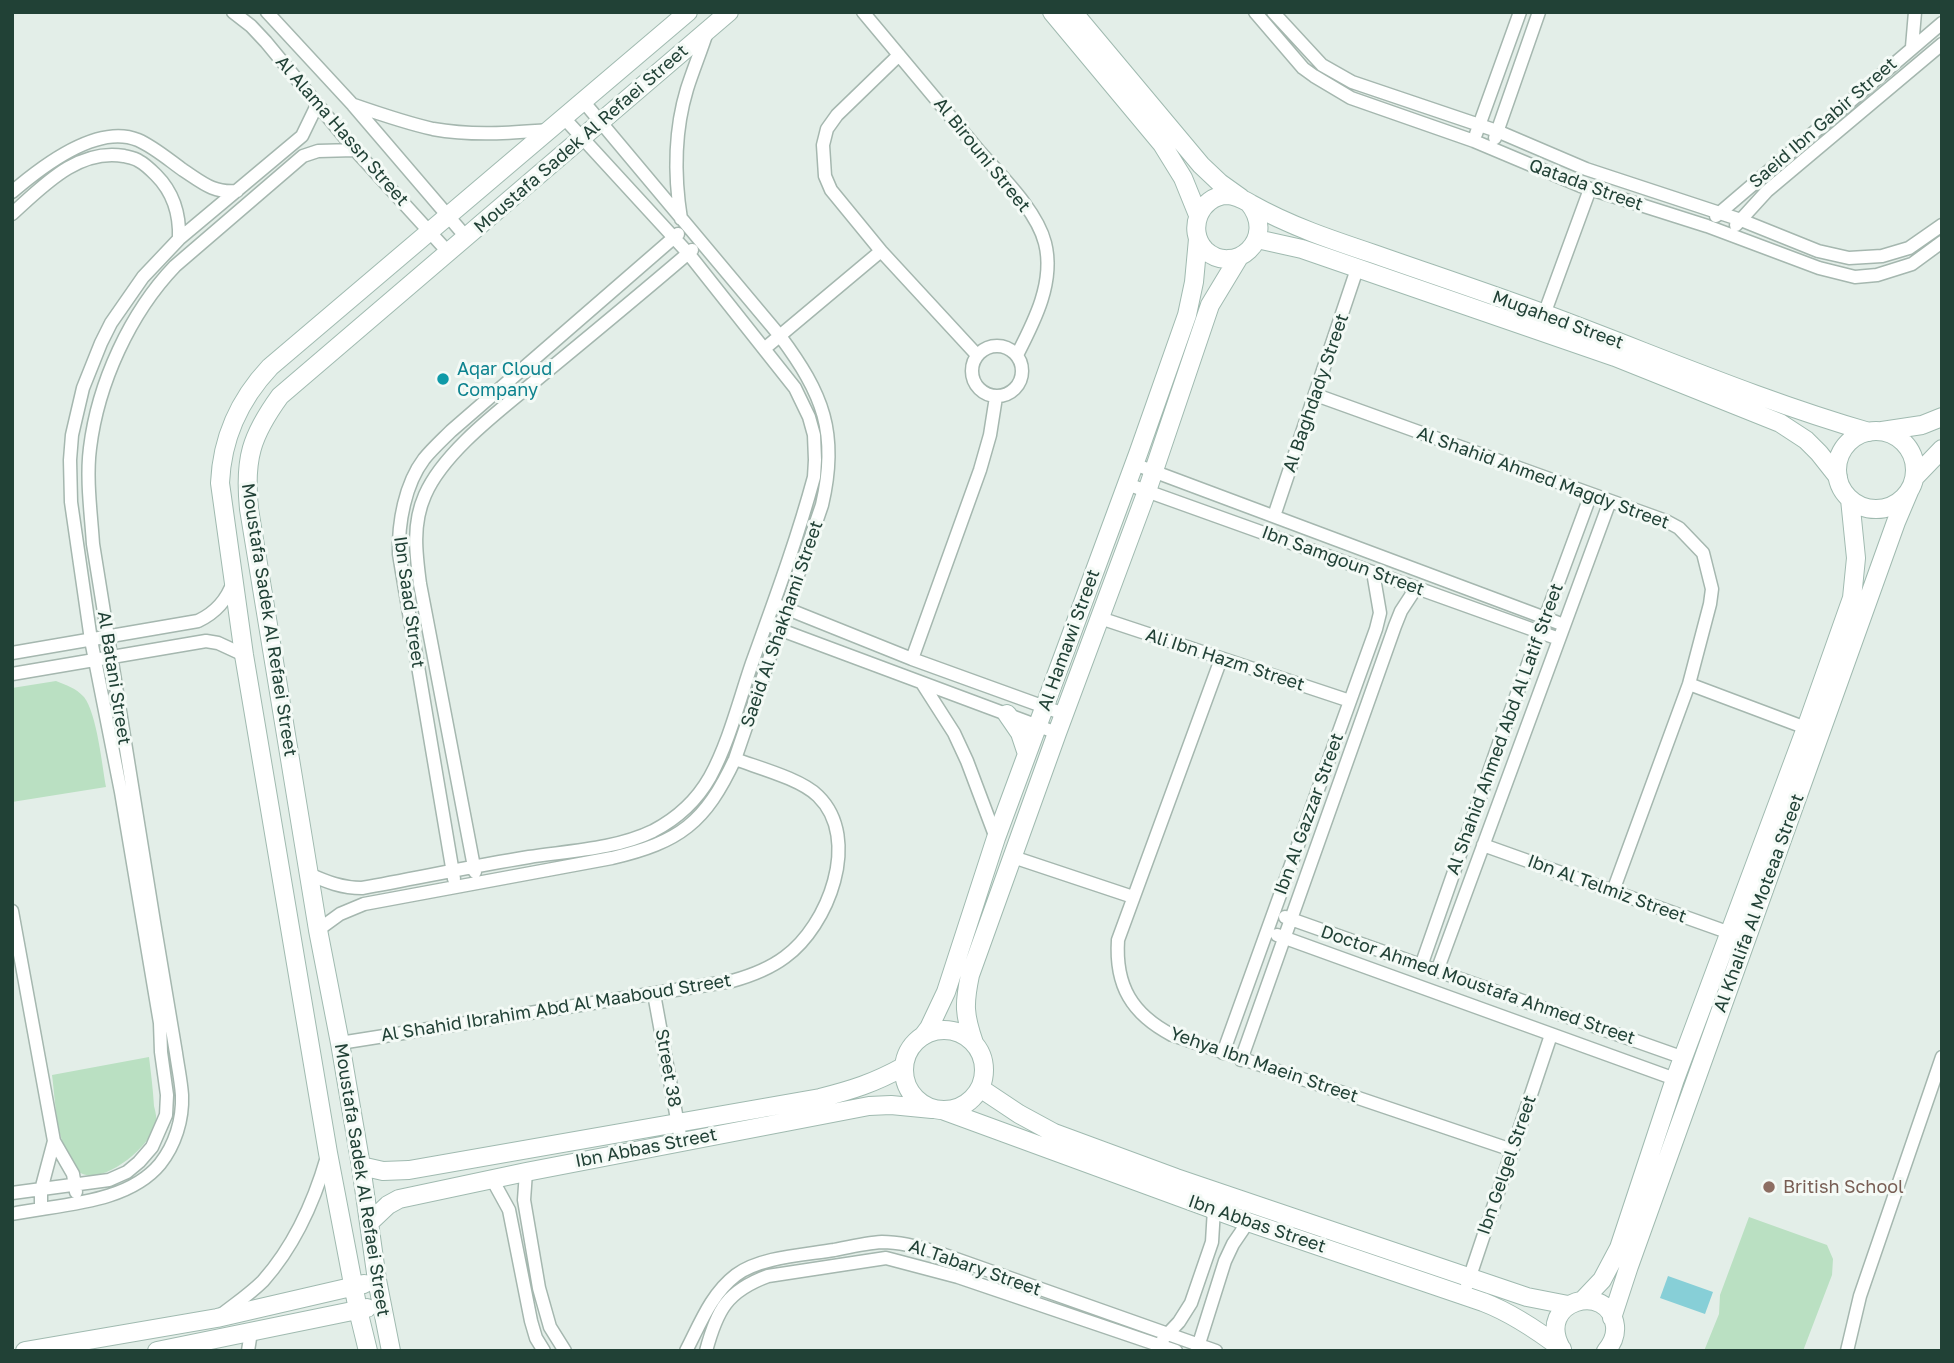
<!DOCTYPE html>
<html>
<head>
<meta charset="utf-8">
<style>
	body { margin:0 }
	#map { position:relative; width:1954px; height:1363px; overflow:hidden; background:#e3eee8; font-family:"Golos Text",sans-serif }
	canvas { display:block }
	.frame { position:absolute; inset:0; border:14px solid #214136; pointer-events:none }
</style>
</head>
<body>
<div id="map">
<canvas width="1954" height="1363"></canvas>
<div class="frame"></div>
</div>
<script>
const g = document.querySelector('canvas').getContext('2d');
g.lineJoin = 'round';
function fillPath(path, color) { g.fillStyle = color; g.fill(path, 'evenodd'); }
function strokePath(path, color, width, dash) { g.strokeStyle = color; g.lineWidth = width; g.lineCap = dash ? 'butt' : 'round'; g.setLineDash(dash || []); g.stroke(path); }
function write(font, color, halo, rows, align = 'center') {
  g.font = font + ' "Golos Text",sans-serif'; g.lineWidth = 6; g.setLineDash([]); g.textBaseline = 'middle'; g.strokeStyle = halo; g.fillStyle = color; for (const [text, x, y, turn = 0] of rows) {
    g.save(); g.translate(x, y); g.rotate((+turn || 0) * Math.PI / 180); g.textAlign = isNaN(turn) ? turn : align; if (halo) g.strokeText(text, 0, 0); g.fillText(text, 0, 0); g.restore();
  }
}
const green = new Path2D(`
	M56,681C66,685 76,688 84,697C97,714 102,765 106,787L12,802V688Z
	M149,1057C151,1073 153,1090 154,1106C155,1110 157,1117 156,1122C153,1146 95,1194 75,1168C56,1141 56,1106 52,1075Z
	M1749,1217L1827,1245L1833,1259L1832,1275L1803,1351H1704L1719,1314L1720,1295Z`);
const water = new Path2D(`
	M1668,1276L1713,1292L1705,1314L1660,1298Z`);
const street = new Path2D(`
	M233,12L251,26L266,42L355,150L448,252
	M267,12L353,105L466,237
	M863,12C902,59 941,105 980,152C1002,177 1037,211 1045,243C1055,282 1034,322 1017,355
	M1255,12L1303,68L1314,76L1351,98L1474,141L1581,186L1707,226L1819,268L1855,277L1877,275L1912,264L1942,242
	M1273,12L1322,65L1352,82L1497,131L1586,169L1741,220L1818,251L1849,258L1882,256L1909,248L1942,225
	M1912,47L1915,12
	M899,55L837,115L827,129L823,145L825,176L831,190L881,251L977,355
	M354,105C380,114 406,123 433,129C472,136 511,133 549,130
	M1476,134L1520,12
	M1495,138L1539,12
	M12,192C41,167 97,123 138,140C154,147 169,160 183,170C203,183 213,193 237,191
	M12,214C43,186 78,148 124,156C128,157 135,158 139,161C145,164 151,170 156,175C174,193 180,215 179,239
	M1716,216L1942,23
	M681,219C674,175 674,132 687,89C693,70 701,51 707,32
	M1736,225L1767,191L1942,44
	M1542,320L1590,189
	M972 371a25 25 0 1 1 50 0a25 25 0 1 1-50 0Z
	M764,349L881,251
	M1316,395L1666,521L1679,528L1703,553L1712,589L1710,604L1689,684L1613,891
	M1134,464L1564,625
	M1127,484L1559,639
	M1274,516L1357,269
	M780,606L912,659L1064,714
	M1100,618L1350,701
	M773,627L1057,733
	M12,653L198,621C215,613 227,600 233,582
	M912,659L980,470L990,435L996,397
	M1221,659L1118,940C1115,986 1132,1014 1172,1035L1512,1150
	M12,674L206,641L218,643L244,655
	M922,683L954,733L967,761L996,838
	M1689,684L1806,728
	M1483,845L1730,933
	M1013,857L1133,897
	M475,872L420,584C416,554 412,524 425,495C444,451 503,408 540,377C591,335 642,293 692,250
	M309,874C327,882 342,888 362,888C418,878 473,866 529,857C569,851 616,849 653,831C676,819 697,800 710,777C729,742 739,701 752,663C774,602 797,540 814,477L815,460L814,435L809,417L795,388L688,253L564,118
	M454,879L399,554C398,523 405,484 424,459C432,449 442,440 451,431L678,234
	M12,911L54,1141L73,1174L76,1192
	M1285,917L1684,1058
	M318,930L340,914L364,904L612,858C680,842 705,823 735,759L822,505C839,433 823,394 780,336L583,101
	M1277,935L1675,1079
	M1421,966L1504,729L1591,494
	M1437,971L1610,501
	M654,994L681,1141
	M340,1043L732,981C750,976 769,969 785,957C828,926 862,839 818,796C801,779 759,768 735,759
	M1223,1053L1376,629L1380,613L1373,572
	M1241,1060L1395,626L1401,611L1416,588
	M526,1172L524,1200L539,1288L550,1327L565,1351
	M492,1179L509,1210L531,1321L536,1338L544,1351
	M12,1193L109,1180L127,1172L139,1162L152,1147L166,1115L167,1095L161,1052L160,1023L121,792L91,640L71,502L70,460L72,435L83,388L101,343L111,323L143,277L179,239L302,136L317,105
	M41,1208V1190L54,1141
	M12,1214C60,1204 127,1204 160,1164C175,1145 183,1120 182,1095C181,1081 178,1067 176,1053C169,1009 161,966 154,922C133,796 113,670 93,544C91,513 86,479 90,448C98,383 130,313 175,266L303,156L318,151L355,150
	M1467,1285L1551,1035
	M221,1315C235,1304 250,1294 263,1281C295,1245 314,1202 327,1157
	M1163,1339L1179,1322L1191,1303L1212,1242L1214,1209
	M1197,1350L1225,1261L1233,1244L1248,1222
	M248,1351L251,1332
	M686,1351C700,1324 711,1294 736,1275C760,1257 804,1255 834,1250C849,1247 866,1243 882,1242C902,1242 920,1247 939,1253L1216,1351
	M706,1351C717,1310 727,1291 768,1276L886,1258L958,1277L1176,1351
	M1847,1351L1860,1296L1942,1057`);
const secondary = new Path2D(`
	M1052,12L1162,144L1183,178L1198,215
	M1073,12L1201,165L1220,183L1241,198
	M1249,203C1278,239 1234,277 1205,250C1186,230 1200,196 1227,195C1236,195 1244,200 1251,204C1290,226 1332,240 1374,254C1431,274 1488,293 1545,314C1653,354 1758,400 1869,432
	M1257,239L1302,249L1615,357L1780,423L1806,440L1819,453L1838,477
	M1882,431L1922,425L1942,417
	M1837 470a39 39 0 1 1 78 0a39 39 0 1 1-78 0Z
	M1915,477L1942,449
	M1007,714L1020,733L1027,754
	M904 1070a40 40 0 1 1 80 0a40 40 0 1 1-80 0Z
	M923,1036L929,1028L946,992L996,838L1138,454L1187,315L1194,282L1198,239
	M974,1043C964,1014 964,1004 970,975L1057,733L1147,491L1210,305L1239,257
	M980,1088L1019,1114L1054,1133L1176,1178L1527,1297L1568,1305
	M945,1111L1248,1222L1483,1302C1512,1313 1537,1330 1562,1349
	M361,1166L383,1171L409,1170L820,1098C852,1090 874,1083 903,1067
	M369,1223L388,1205L399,1199L526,1172L869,1106L891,1105L932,1109
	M1583,1300L1602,1280L1619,1248L1675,1079L1806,728L1852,598L1856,558L1850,499
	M1612,1318L1629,1266L1896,522L1910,489
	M1561,1348C1535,1301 1609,1280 1615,1326C1616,1336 1612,1344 1606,1351
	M25,1351L217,1318L364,1284
	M157,1351L367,1308
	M368,1351L358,1310L328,1153L244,655L220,483C222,437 239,400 270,367L688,12
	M391,1351L377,1280L361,1166L340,1043L318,930L249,509C244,459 251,436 280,396L729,12`);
const markers = [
	[443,379,7,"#0f9aa8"],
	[1769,1187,7,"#8d6e63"]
];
const streetNames = [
	["Saeid Ibn Gabir Street",1823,123,-41],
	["Al Alama Hassn Street",342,131,49],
	["Moustafa Sadek Al Refaei Street",581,139,-41],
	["Al Birouni Street",982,155,51],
	["Qatada Street",1586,185,20],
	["Mugahed Street",1558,320,20],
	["Al Baghdady Street",1316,393,-71],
	["Al Shahid Ahmed Magdy Street",1543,478,20],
	["Ibn Samgoun Street",1343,561,20],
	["Ibn Saad Street",409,602,82],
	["Moustafa Sadek Al Refaei Street",269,620,81],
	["Saeid Al Shakhami Street",782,624,-71],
	["Al Hamawi Street",1069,640,-70],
	["Ali Ibn Hazm Street",1225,660,18],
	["Al Batani Street",114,678,81],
	["Al Shahid Ahmed Abd Al Latif Street",1505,729,-70],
	["Ibn Al Gazzar Street",1309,814,-70],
	["Ibn Al Telmiz Street",1607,889,20],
	["Al Khalifa Al Moteaa Street",1759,903,-70],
	["Doctor Ahmed Moustafa Ahmed Street",1478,985,19],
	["Al Shahid Ibrahim Abd Al Maaboud Street",556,1008,-9],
	["Yehya Ibn Maein Street",1264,1065,19],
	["Street 38",668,1068,80],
	["Ibn Abbas Street",646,1148,-11],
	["Ibn Gelgel Street",1507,1165,-71],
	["Moustafa Sadek Al Refaei Street",362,1180,81],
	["Ibn Abbas Street",1257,1224,19],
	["Al Tabary Street",975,1268,19]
];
const cultureNames = [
	["Aqar Cloud",457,369],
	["Company",457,390]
];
const educationNames = [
	["British School",1783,1187]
];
fillPath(green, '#bae0c2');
fillPath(water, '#87cfd7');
strokePath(street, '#a5b7af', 15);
strokePath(secondary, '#a0bab0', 20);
strokePath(street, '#fff', 12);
strokePath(secondary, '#fff', 18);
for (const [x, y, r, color] of markers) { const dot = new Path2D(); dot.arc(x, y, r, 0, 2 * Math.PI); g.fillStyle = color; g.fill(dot); strokePath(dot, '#f4faf6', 2.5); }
write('18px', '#214136', '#f4faf6', streetNames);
write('18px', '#0d838f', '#f4faf6', cultureNames, 'left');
write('18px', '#785e54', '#f4faf6', educationNames, 'left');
</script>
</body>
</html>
